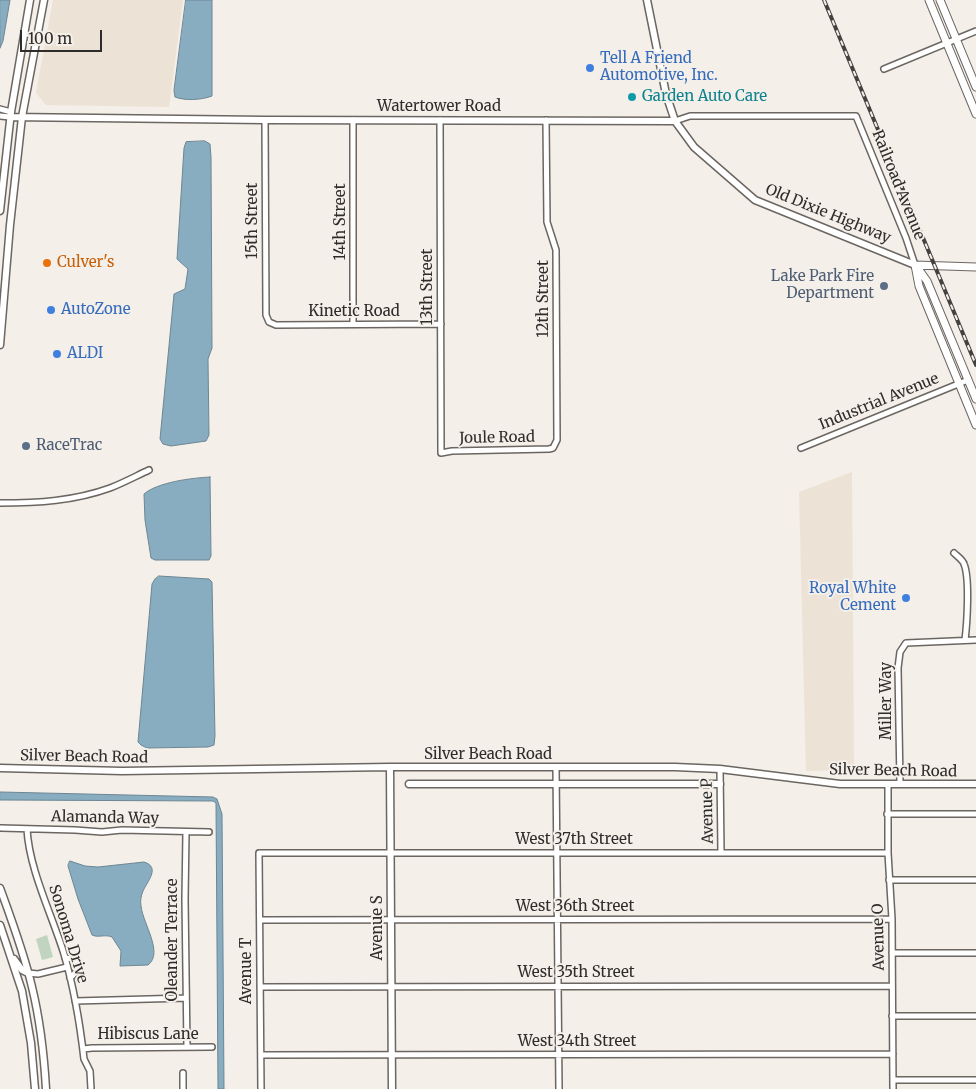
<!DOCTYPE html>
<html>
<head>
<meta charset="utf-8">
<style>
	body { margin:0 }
	#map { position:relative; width:976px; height:1089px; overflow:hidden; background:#f4efe9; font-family:Merriweather,serif }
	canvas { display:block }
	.scale { position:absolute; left:20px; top:30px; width:82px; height:22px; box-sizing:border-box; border:2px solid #2f2d2b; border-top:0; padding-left:6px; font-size:15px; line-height:18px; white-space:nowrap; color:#2f2d2b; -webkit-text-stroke:4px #f4efe9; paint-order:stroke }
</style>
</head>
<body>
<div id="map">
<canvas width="976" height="1089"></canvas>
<div class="scale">100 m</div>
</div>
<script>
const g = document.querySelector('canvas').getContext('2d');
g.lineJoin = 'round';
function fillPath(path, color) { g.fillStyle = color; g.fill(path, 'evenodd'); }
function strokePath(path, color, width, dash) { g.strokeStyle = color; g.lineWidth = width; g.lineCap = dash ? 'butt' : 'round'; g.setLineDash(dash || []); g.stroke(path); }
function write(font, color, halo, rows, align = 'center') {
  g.font = font + ' Merriweather,serif'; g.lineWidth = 4; g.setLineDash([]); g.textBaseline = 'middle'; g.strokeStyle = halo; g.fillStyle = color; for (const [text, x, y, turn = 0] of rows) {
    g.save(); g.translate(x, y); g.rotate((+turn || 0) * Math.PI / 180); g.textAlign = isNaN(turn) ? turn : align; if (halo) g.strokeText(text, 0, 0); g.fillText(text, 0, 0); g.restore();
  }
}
const built = new Path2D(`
	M53,0H183L169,107L46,105L36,93Z
	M852,472L854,770L806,771L799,492Z`);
const green = new Path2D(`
	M47,935L53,957L42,960L36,939Z`);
const water = new Path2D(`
	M0,0H10L3,41L0,48Z
	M186,0H212V96C202,100 185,101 175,97L174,91Z
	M205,141L210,144L211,157L212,348L208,359L209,435L206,441L171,446L163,444L160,439L174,294L185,289L188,269L177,259L184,148L186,142Z
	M210,477L211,556L209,560H155L151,558L145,520L144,494C158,482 192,478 210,477Z
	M159,576L209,579L212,582L215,736L214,745L208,747L147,748L141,745L138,742L152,584L155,579Z
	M0,792L213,797L217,799L222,814L224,1089H218L216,803L213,801L0,800Z
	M70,861L85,866L98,867L144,862C161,867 147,882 143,891C141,896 140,901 141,906C143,924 164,953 148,965L120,966L121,951L112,937C105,934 98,938 92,935L78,899L68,866Z`);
const minor = new Path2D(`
	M884,69L976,31
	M0,109L11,112
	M0,116L10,117
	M265,120L266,315L269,322L276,325L441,324
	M440,120L441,453L452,451L549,449L553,448L557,440L556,250L547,222L546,120
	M675,121L690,116H856L906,238L915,265
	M353,324V120
	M801,448L968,380
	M0,503C38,503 74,501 110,488C123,483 136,476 149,470
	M954,553C957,556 963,560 964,564C970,578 967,624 965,640
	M556,767L559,1089
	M720,769L721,852
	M888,784V853L892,919L893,1089
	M900,784L898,668L900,652L906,643L976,640
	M887,814H976
	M1,828L75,830L102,832L122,830L209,832
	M27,829C29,869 52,915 64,954C74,988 80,1024 84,1059L90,1071L91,1089
	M186,832L185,899L187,1047
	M889,880H976
	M260,920L892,919
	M892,953H976
	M65,958L74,959C81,967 77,972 70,978
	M28,973L38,974L67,967
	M260,987L892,986
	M75,1001L186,998
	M892,1016H976
	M83,1049L92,1048L212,1047
	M261,1055L893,1054
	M183,1073V1089
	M893,1080H976
	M261,1089L259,853H888`);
const tertiary = new Path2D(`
	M647,0L666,94L675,121L694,147L755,200L915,265
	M10,117L265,120L675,121
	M0,211L11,112L30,0
	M0,345L10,225L22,117L44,0
	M390,767L392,1089
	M0,768L122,771L390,767H675L720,769L840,784H976
	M409,784H720
	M0,888C12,921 24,953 32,987C40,1020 44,1054 46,1089
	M0,925L22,991L31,1043L35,1089
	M14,959L22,970L28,973`);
const secondary = new Path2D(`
	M929,0L976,114
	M940,0L976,87
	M915,265L919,286L976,425
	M915,265L976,267
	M917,267L927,281L976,399`);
const rail = new Path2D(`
	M824,0L976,365`);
const markers = [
	[590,68,5,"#3f7fe0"],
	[632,97,5,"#0f9aa8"],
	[47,263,5,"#e8710a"],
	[884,286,5,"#5c6f8a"],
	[51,310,5,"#3f7fe0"],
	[57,354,5,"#3f7fe0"],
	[26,446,5,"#5c6f8a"],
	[906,598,5,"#3f7fe0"]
];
const shopNames = [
	["Tell A Friend",600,59],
	["Automotive, Inc.",600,76],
	["AutoZone",61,310],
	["ALDI",67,354],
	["Royal White",896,589,"right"],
	["Cement",896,606,"right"]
];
const cultureNames = [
	["Garden Auto Care",642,97]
];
const streetNames = [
	["Watertower Road",439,107],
	["Railroad Avenue",898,185,68],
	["Old Dixie Highway",828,214,22],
	["15th Street",253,221,-90],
	["14th Street",341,222,-90],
	["13th Street",428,287,-90],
	["12th Street",544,299,-90],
	["Kinetic Road",354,312],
	["Industrial Avenue",879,402,-22],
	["Joule Road",497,438,-1],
	["Miller Way",887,701,-90],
	["Silver Beach Road",488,755],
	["Silver Beach Road",84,757,1],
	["Silver Beach Road",893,771,1],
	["Avenue P",708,811,-91],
	["Alamanda Way",105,818,1],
	["West 37th Street",574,840],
	["West 36th Street",575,907],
	["Avenue S",378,928,-90],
	["Sonoma Drive",68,934,73],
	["Avenue O",879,937,-91],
	["Oleander Terrace",173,940,-90],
	["Avenue T",247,971,-90],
	["West 35th Street",576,973],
	["Hibiscus Lane",148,1035],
	["West 34th Street",577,1042]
];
const foodNames = [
	["Culver's",57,263]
];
const serviceNames = [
	["Lake Park Fire",874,277],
	["Department",874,294],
	["RaceTrac",36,446,"left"]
];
fillPath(built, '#ede2d6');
fillPath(green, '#c0d4c0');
fillPath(water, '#88acc0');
strokePath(water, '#6d8693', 1);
strokePath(minor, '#6b6661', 8);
strokePath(tertiary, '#6b6661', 9);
strokePath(secondary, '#6b6661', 9);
strokePath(minor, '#fff', 5);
strokePath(tertiary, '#fff', 6);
strokePath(secondary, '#fff', 7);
strokePath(rail, '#44413f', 4);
strokePath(rail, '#f4efe9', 2, [5.5]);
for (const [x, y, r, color] of markers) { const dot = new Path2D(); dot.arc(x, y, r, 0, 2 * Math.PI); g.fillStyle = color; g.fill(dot); strokePath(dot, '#f4efe9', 2); }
write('15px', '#366cbe', '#f4efe9', shopNames, 'left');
write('15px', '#0d838f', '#f4efe9', cultureNames, 'left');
write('15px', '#2f2d2b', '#f4efe9', streetNames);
write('15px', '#c56008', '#f4efe9', foodNames, 'left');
write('15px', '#4e5e75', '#f4efe9', serviceNames, 'right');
</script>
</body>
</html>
